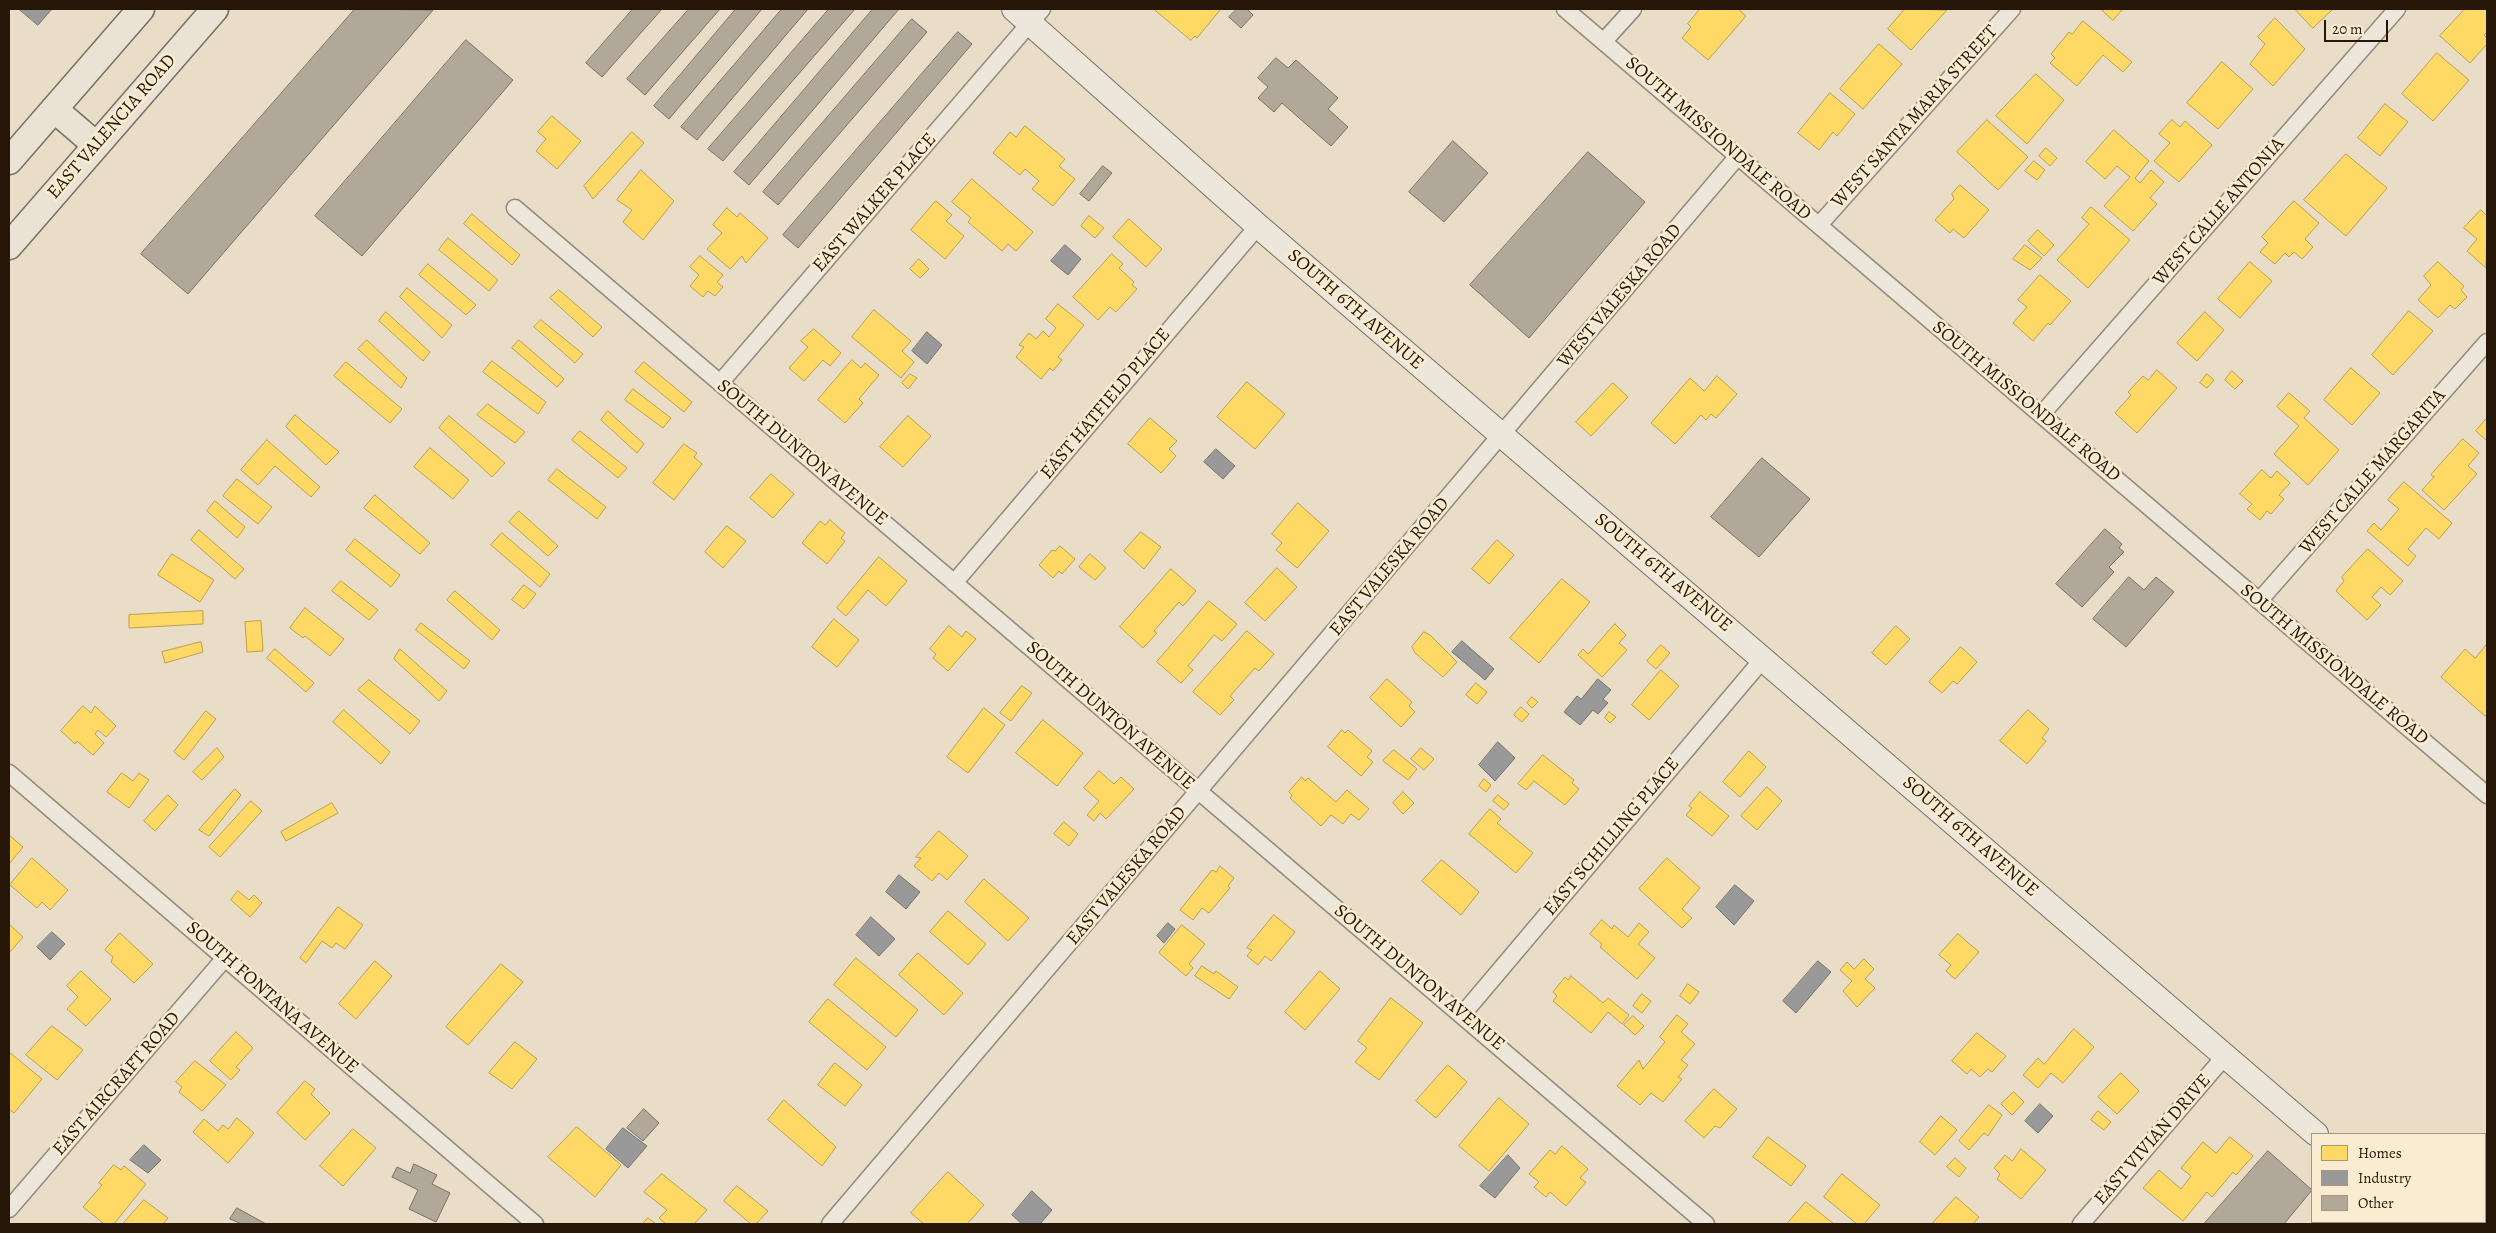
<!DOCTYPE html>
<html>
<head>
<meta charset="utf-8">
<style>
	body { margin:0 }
	#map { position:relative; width:2496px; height:1233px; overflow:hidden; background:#e9ddc7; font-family:Alegreya,serif }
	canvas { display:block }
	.frame { position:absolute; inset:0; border:10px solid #261607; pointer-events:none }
	.legend { position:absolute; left:2311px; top:1133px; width:175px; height:90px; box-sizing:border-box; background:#faecd1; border:1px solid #a59680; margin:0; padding:6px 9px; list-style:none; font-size:15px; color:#261607 }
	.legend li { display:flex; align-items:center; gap:10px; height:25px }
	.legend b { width:25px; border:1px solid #a59680 }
	.scale { position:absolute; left:2324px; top:20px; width:64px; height:22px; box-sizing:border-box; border:2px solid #261607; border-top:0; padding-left:6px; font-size:15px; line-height:18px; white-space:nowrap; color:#261607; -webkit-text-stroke:4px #faecd1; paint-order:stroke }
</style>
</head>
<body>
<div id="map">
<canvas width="2496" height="1233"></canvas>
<div class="frame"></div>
<ul class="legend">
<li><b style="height:14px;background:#ffd966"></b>Homes</li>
<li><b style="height:14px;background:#999"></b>Industry</li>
<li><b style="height:14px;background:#b1a899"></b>Other</li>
</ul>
<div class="scale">20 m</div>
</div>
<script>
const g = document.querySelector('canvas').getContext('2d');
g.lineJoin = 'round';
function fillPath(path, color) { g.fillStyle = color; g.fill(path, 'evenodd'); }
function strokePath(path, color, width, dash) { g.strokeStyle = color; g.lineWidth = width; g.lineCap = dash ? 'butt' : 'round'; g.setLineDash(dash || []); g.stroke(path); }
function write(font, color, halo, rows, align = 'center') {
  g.font = font + ' Alegreya,serif'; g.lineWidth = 5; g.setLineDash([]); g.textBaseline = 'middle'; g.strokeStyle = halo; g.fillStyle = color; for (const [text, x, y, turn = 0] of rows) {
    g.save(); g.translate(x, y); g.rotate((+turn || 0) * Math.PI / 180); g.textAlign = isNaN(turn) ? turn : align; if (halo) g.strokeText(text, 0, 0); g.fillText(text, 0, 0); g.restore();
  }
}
const homes = new Path2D(`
	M1154,9H1219L1220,10L1197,38L1195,36L1191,40Z
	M1700,9H1738L1746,16L1708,60L1682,38L1691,27L1688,24Z
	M1905,9L1947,10L1911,50L1888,29Z
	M2101,9H2123L2113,20Z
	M2295,9H2333L2313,28Z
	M2465,9H2487V32L2484,35L2487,38V44L2470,63L2440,36Z
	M2275,18L2305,49L2273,86L2250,64L2265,44L2258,37Z
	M2083,21L2132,62L2123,72L2103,55L2077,86L2050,63L2055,58L2051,54L2069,32L2072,34Z
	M1879,44L1902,64L1863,109L1840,89Z
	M2437,53L2469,80L2433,121L2402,94Z
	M2222,62L2253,89L2218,129L2187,103Z
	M2036,74L2064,100L2027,144L1996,116Z
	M1830,93L1855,114L1837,136L1833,132L1819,150L1798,133Z
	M2385,104L2408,122L2380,156L2358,138Z
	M552,116L581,141L557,169L536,151L546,139L538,132Z
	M1987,120L2028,157L1998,190L1957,152Z
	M2172,120L2180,127L2185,121L2212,145L2179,182L2154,161L2170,143L2159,134Z
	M1025,126L1065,159L1059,166L1075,179L1053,206L1032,189L1039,181L1025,169L1020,175L993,153L1010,132L1016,137Z
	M2114,130L2149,161L2135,178L2140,183L2151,170L2164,182L2150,198L2157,204L2133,231L2104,206L2130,177L2117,166L2105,179L2086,162Z
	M632,132L644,143L593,199L584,186Z
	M2046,148L2057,158L2050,166L2039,156Z
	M2346,154L2387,188L2346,236L2304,200Z
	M2034,161L2045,170L2037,180L2025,171Z
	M641,170L674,201L643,240L623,222L632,210L617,200Z
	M972,179L1033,232L1016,251L1008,244L1002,251L968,222L971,218L952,202Z
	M1960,185L1989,210L1964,238L1953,229L1950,233L1935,220L1954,199L1952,194Z
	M936,201L952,215L946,221L964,236L945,259L911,230Z
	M2294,201L2319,223L2305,239L2313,247L2302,259L2294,252L2289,257L2285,253L2275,264L2260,252L2268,243L2262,237Z
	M2091,207L2130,240L2088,288L2057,260L2089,224L2082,218Z
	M727,208L737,217L740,213L768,238L746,263L742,256L730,269L707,249L722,233L713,225Z
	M2481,210L2487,216L2486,268L2467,251L2477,239L2464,228Z
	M472,214L520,255L512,265L464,224Z
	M1089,216L1104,228L1095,238L1081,226Z
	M1129,219L1162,249L1146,267L1113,237Z
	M2038,230L2054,245L2044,256L2028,241Z
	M448,238L498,280L489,291L439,250Z
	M2025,245L2042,258L2030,270L2013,259Z
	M1112,254L1123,264L1119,268L1134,282L1132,285L1137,289L1116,312L1110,307L1098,320L1073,297Z
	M700,256L723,275L717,282L723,287L715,296L708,291L703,297L690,286L699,275L690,267Z
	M919,259L929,269L920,278L910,269Z
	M2250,262L2272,281L2240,318L2218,299Z
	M2438,262L2464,286L2461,290L2467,297L2455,309L2450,305L2438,318L2418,300L2431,285L2424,276Z
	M428,264L476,305L466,315L419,275Z
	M2040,275L2071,301L2050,325L2048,323L2033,341L2013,323L2027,307L2018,300Z
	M407,288L452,325L442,338L400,297Z
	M559,290L602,327L593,337L550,298Z
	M1058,304L1084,325L1058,357L1062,360L1053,371L1050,368L1041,379L1016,357L1024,347L1019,345L1029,333L1036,339L1043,331L1049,337L1056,328L1046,319Z
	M874,310L911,341L902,351L914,362L901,378L852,337Z
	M2409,311L2433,331L2393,375L2372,355Z
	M386,312L430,352L423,361L379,321Z
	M2205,312L2224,330L2197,361L2177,343Z
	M541,320L583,354L575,363L534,327Z
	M814,329L841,353L830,366L823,360L804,381L789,368L808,347L801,341Z
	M367,340L407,378L401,388L358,349Z
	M519,340L564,379L557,387L512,348Z
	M852,360L861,368L865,363L879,375L859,399L863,403L845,423L818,400Z
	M492,361L546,402L538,414L483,372Z
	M346,362L402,409L390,423L334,376Z
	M644,362L692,402L684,412L635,372Z
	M2351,368L2380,393L2352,425L2324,400Z
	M2157,370L2177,388L2137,433L2115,413L2131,395L2128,392L2143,376L2148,380Z
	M2232,371L2243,381L2235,389L2225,380Z
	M910,374L917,378L908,389L902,383Z
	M2207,374L2214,380L2207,388L2200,383Z
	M1717,376L1737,394L1716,418L1711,414L1706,420L1701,415L1675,444L1651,423L1690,378L1704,391Z
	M1247,382L1285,414L1255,449L1217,417Z
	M1613,383L1628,397L1591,436L1576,422Z
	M633,389L671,418L663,428L625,400Z
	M2289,393L2310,411L2304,418L2339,450L2308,485L2274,454L2299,426L2277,407Z
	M488,404L525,432L515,443L477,415Z
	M608,411L644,444L637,453L601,420Z
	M295,415L339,452L326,465L286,427Z
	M449,416L505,463L492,477L439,428Z
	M908,416L931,436L903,467L880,447Z
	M1150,418L1177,441L1169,449L1176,456L1161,473L1128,444Z
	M2487,418V441L2476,431Z
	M580,431L627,468L618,478L572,440Z
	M2463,439L2479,453L2468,466L2477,474L2444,510L2422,490L2434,477L2431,475Z
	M267,440L320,487L311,497L275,466L258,485L241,470Z
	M684,444L697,453L694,457L702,464L674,500L653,483Z
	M430,448L469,480L453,499L414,467Z
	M557,469L606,507L597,519L548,480Z
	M2262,470L2271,478L2277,471L2290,483L2279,495L2284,499L2271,514L2267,511L2260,520L2247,509L2252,504L2240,494Z
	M771,474L794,494L773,518L750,498Z
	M237,479L272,507L258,524L223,496Z
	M2404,482L2452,523L2439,539L2426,528L2408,549L2416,556L2408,566L2367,531L2374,523L2381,530L2399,509L2388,500Z
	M375,495L430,543L420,554L364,508Z
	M215,501L245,527L237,538L207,511Z
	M1298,503L1329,531L1297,568L1276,550L1282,543L1272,534Z
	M519,511L558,546L548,556L509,522Z
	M830,520L845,533L841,538L845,541L827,564L802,543L820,521L825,525Z
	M727,526L746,541L723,568L705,552Z
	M199,530L244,569L235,579L191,540Z
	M1141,532L1161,547L1144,569L1124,551Z
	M502,533L550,574L540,587L491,545Z
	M355,539L400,575L391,587L346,550Z
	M1497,540L1514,555L1489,584L1472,569Z
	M1060,546L1075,559L1062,574L1059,571L1053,578L1039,565L1052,550L1055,551Z
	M2368,549L2403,581L2390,595L2381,587L2372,597L2381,605L2367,620L2336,591L2344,581L2342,577Z
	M172,554L214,580L200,602L158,575Z
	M1090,554L1106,568L1095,580L1079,567Z
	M879,557L907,581L886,606L868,590L846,616L837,608Z
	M1277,568L1297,587L1265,621L1245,603Z
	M1171,569L1196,591L1183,606L1179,602L1154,631L1157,633L1143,648L1120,627Z
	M1562,579L1590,602L1539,663L1510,638Z
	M341,581L378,610L369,620L332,591Z
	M524,585L536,594L524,609L512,600Z
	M455,591L500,630L492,640L447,600Z
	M1209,601L1237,624L1222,641L1214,635L1188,666L1193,670L1181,683L1157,662Z
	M305,608L344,639L330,656L305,636L303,638L290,628Z
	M203,611V624L129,628V615Z
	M834,619L859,640L837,667L812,647Z
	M261,621L263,651L247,652L245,622Z
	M421,623L470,661L464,669L416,630Z
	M1615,624L1626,635L1619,643L1627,650L1602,677L1578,655L1583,649L1588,654Z
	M949,626L962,637L966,631L976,639L948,671L933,658L936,654L930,649Z
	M1896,626L1910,639L1886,665L1872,653Z
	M1247,631L1274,654L1259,671L1255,668L1230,696L1234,700L1220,715L1193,692Z
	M1424,632L1430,635L1457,662L1443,677L1415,653L1412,647Z
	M201,642L203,652L165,663L162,652Z
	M2487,644V714L2485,716L2441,677L2465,649L2475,658Z
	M1661,645L1670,653L1656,669L1647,661Z
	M1961,647L1977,662L1957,684L1953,681L1942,693L1929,682Z
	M275,649L314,683L306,692L267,658Z
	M400,649L447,691L439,701L394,659Z
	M1661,670L1679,686L1649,720L1632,705Z
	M1387,679L1412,702L1409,706L1415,712L1401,727L1370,698Z
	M369,680L420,721L410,734L358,690Z
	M1476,683L1487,692L1477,704L1466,695Z
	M1022,686L1032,693L1011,721L1000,713Z
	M1532,697L1538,702L1532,708L1527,703Z
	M83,706L91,713L95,706L116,726L106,737L98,730L95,734L104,743L93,755L77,741L75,744L61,731Z
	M1521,707L1529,714L1522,722L1514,715Z
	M984,708L1005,725L968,773L947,757Z
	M344,710L390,752L381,764L333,722Z
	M2028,710L2049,729L2042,738L2046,741L2027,764L2000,741Z
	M206,711L216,719L184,760L174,752Z
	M1609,712L1616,717L1610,723L1605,718Z
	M1043,720L1083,753L1057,786L1016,753Z
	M1342,730L1345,733L1348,730L1372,751L1367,757L1373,762L1361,776L1328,747Z
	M217,748L224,757L202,780L193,772Z
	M1421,748L1434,759L1424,770L1411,759Z
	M1394,750L1417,769L1408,780L1383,761Z
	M1749,751L1766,767L1740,797L1723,782Z
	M1543,755L1574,780L1572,783L1579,789L1565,805L1534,781L1526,790L1518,784Z
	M1099,771L1114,784L1121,777L1134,789L1106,819L1100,813L1094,821L1087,815L1099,801L1084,788Z
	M122,773L133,781L139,773L149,780L129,808L107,792Z
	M1302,777L1305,781L1308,778L1336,802L1347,790L1369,809L1359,820L1351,814L1343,824L1331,815L1321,826L1290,798L1292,795L1289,792Z
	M1484,779L1491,785L1486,792L1479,786Z
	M1767,787L1782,801L1757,830L1741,816Z
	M235,789L241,795L209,836L199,830Z
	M1403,792L1414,803L1403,814L1393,803Z
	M1700,792L1729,816L1712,836L1686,815L1692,808L1689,806Z
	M168,795L178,805L155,831L144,821Z
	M1498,795L1509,804L1504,810L1493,801Z
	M251,801L262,811L220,857L209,847Z
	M332,803L338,813L286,841L281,832Z
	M1490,809L1501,819L1497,823L1533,853L1516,873L1469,834Z
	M1064,822L1078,834L1069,846L1054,834Z
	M939,831L968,856L947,880L939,873L932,881L914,866L921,858L916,857Z
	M9,835L23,847L9,864Z
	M32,858L68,890L50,910L42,902L37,908L10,885Z
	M1667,858L1700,888L1682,909L1692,918L1682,928L1639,889Z
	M1442,860L1479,892L1461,915L1422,881Z
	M1220,866L1234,878L1228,886L1230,888L1209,913L1202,908L1193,920L1180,910L1212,870L1216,872Z
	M984,879L1029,918L1008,941L965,902Z
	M238,891L249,900L254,895L262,903L250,917L231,900Z
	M338,907L363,925L345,949L336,943L332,948L322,941L306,963L300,958Z
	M948,911L986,944L968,965L930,932Z
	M1274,915L1295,932L1271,961L1265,956L1258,965L1247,956L1252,950L1247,948Z
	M1602,920L1612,929L1614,925L1628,937L1639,923L1649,932L1638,944L1655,958L1637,979L1600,947L1602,944L1590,934Z
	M9,924L23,937L9,953Z
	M1182,925L1205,944L1189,964L1193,968L1186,976L1159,953Z
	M120,933L153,964L134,983L111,962L113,957L105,950Z
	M1958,934L1979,952L1955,979L1946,971L1951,965L1939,955Z
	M918,953L963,993L944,1015L899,975Z
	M856,958L918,1010L896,1037L834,985Z
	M1864,959L1874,969L1865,979L1875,988L1857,1007L1843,991L1852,981L1840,970L1847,962L1854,969Z
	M375,961L392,976L356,1019L339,1004Z
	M501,964L523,982L468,1045L446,1027Z
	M1202,966L1214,974L1216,971L1238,987L1229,999L1195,976Z
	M81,971L111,999L86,1026L67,1009L78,997L67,986Z
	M1320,971L1340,989L1305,1030L1285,1012Z
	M1571,976L1603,1003L1608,998L1629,1015L1622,1024L1608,1012L1591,1033L1553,1001L1557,996L1553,992L1565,977L1568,980Z
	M1688,984L1699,992L1690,1004L1680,996Z
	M1642,994L1651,1001L1642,1013L1633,1006Z
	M1391,998L1423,1023L1379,1080L1355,1062L1367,1048L1358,1041Z
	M828,999L886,1047L867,1070L809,1022Z
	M1677,1015L1688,1024L1681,1032L1695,1044L1681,1060L1688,1065L1678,1077L1682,1079L1663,1102L1651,1093L1640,1105L1617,1086L1639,1060L1643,1069L1665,1042L1660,1037Z
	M1633,1016L1644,1026L1635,1035L1624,1025Z
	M52,1026L83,1050L57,1080L26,1055Z
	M2074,1029L2094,1047L2063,1083L2051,1073L2038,1088L2023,1075L2038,1058L2044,1064Z
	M236,1032L253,1048L236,1067L240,1070L231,1080L210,1061Z
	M1977,1033L2006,1056L1992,1072L1988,1069L1980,1077L1971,1069L1967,1074L1952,1061Z
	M515,1042L537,1059L512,1089L489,1073Z
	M9,1052L42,1079L14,1113L9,1109Z
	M195,1061L226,1085L202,1111L179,1092L182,1087L176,1082Z
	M835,1063L862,1085L845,1106L818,1085Z
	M1448,1065L1467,1082L1436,1118L1416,1101Z
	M2121,1073L2139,1091L2117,1114L2098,1097Z
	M305,1081L315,1089L311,1094L330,1113L305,1140L277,1113Z
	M1714,1089L1737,1109L1720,1128L1715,1126L1704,1138L1685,1121Z
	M2014,1092L2024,1102L2012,1115L2001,1104Z
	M1499,1098L1529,1124L1489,1171L1459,1146Z
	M784,1100L836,1147L822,1166L768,1120Z
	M1989,1105L2002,1115L1988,1136L1984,1133L1969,1150L1959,1141Z
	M2098,1111L2111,1122L2104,1130L2091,1120Z
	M1941,1116L1957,1130L1935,1155L1920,1142Z
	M237,1118L254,1133L228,1163L193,1132L204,1119L218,1131L223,1125L228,1129Z
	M577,1127L621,1165L595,1197L548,1157Z
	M353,1129L376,1148L343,1186L320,1166Z
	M1768,1137L1806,1166L1791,1186L1753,1157Z
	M2230,1137L2253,1156L2236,1175L2233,1172L2212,1197L2207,1192L2183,1221L2143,1188L2159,1170L2181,1189L2191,1176L2181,1168L2203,1142L2216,1153Z
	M1562,1146L1588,1169L1580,1178L1586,1182L1566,1206L1550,1192L1546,1197L1534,1187L1539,1182L1529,1174L1550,1150L1555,1154Z
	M2021,1149L2046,1170L2021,1199L1997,1179L2000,1174L1994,1168L2005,1155L2012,1161Z
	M1955,1158L1966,1168L1959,1177L1947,1167Z
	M114,1165L121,1170L124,1166L146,1184L114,1224H104L83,1207L102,1185L99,1183Z
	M948,1172L984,1205L967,1224H924L911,1213Z
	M662,1174L707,1210L694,1224H666L659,1218L667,1210L644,1192Z
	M1842,1174L1880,1205L1864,1224H1857L1824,1197Z
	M737,1186L768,1211L756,1224H751L724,1201Z
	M1956,1197L1979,1217L1973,1224H1932Z
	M144,1200L168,1218L163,1224H123Z
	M1806,1202L1834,1224H1787Z
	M648,1218L656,1224H643Z`);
const industry = new Path2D(`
	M19,9H52L38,25Z
	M1065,245L1081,259L1068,275L1051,261Z
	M927,332L942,345L927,364L912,351Z
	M1216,449L1235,466L1223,479L1204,462Z
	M1462,641L1494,669L1485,680L1452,652Z
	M1598,679L1611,690L1603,699L1608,703L1598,714L1593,710L1580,725L1564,712L1577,696L1581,699Z
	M1498,742L1515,758L1495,781L1479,765Z
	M899,875L920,892L906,909L886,892Z
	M1735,885L1754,901L1734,925L1716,907Z
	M871,917L895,939L879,956L856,935Z
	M1168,923L1175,929L1164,943L1157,936Z
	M52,932L65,944L50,960L37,947Z
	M1818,961L1831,972L1796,1013L1783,1001Z
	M2040,1104L2053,1116L2038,1133L2025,1121Z
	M623,1128L647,1146L628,1168L606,1149Z
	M144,1145L161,1160L148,1173L130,1160Z
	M1508,1155L1520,1168L1495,1198L1480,1186Z
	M1032,1191L1052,1210L1040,1224H1022L1012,1215Z`);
const building = new Path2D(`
	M355,9L433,10L188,294L141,254Z
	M633,9H662L602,77L586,63Z
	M689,9H720L645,95L627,79Z
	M736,9H762L669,119L654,106Z
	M782,9H808L697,140L681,127Z
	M829,9H855L723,161L708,149Z
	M873,9H899L749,185L734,172Z
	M1237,9H1247L1253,15L1241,28L1229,17Z
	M912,19L927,32L778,205L763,192Z
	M958,32L972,44L798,248L783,235Z
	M466,40L513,80L362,256L315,216Z
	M1276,58L1288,68L1296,60L1338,98L1328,109L1348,127L1331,146L1282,103L1274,112L1258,98L1268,87L1258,78Z
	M1453,141L1488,173L1444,222L1409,192Z
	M1588,152L1645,202L1529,338L1470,285Z
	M1103,166L1112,173L1089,201L1080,194Z
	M1762,458L1810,499L1759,557L1711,517Z
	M2105,529L2122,544L2119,548L2124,552L2109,567L2114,572L2082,607L2056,584Z
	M2129,577L2144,590L2156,577L2174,592L2126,647L2093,619Z
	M644,1109L659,1123L643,1141L627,1128Z
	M2268,1151L2312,1190L2284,1224H2204Z
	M414,1164L437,1175L432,1184L450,1193L436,1222L409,1209L418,1190L392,1177L397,1167L410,1173Z
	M237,1208L266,1224H242L230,1219Z`);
const street = new Path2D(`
	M1565,9L2487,795
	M1604,41L1633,9
	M515,208L1706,1224
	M1819,225L2012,9
	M720,383L1042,9
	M2041,415L2397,9
	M954,583L1258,226
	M2259,601L2487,342
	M9,773L535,1224
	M1462,1015L1763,659
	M9,1209L225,958
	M830,1224L1738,156
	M2081,1224L2225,1056`);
const secondary = new Path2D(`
	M1014,9L1258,226L2316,1134
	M2417,1222L2420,1224`);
const primary = new Path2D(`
	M54,109L96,145
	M9,161L141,9
	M9,246L215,9`);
const streetNames = [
	["WEST SANTA MARIA STREET",1915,117,-48],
	["EAST VALENCIA ROAD",112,127,-49],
	["SOUTH MISSIONDALE ROAD",1718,139,41],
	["EAST WALKER PLACE",875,203,-49],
	["WEST CALLE ANTONIA",2219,212,-49],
	["WEST VALESKA ROAD",1620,296,-50],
	["SOUTH 6TH AVENUE",1355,310,41],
	["SOUTH MISSIONDALE ROAD",2026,402,40],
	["EAST HATFIELD PLACE",1106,404,-50],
	["SOUTH DUNTON AVENUE",802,453,40],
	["WEST CALLE MARGARITA",2373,472,-49],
	["EAST VALESKA ROAD",1390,567,-50],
	["SOUTH 6TH AVENUE",1663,573,40],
	["SOUTH MISSIONDALE ROAD",2334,665,40],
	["SOUTH DUNTON AVENUE",1110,716,41],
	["EAST SCHILLING PLACE",1612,837,-50],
	["SOUTH 6TH AVENUE",1970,837,41],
	["EAST VALESKA ROAD",1127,876,-50],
	["SOUTH DUNTON AVENUE",1419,978,40],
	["SOUTH FONTANA AVENUE",272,998,41],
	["EAST AIRCRAFT ROAD",117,1084,-49],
	["EAST VIVIAN DRIVE",2153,1140,-49]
];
fillPath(homes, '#ffd966');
strokePath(homes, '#be9e4a', 1);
fillPath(industry, '#999');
strokePath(industry, '#76726d', 1);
fillPath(building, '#b1a899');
strokePath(building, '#787063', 1);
strokePath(street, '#938a7d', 19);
strokePath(secondary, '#787063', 26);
strokePath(primary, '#787063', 29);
strokePath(street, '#ece6db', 16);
strokePath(secondary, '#ece6db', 24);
strokePath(primary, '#e9e2d5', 26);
write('19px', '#261607', '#faecd1', streetNames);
</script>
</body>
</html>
